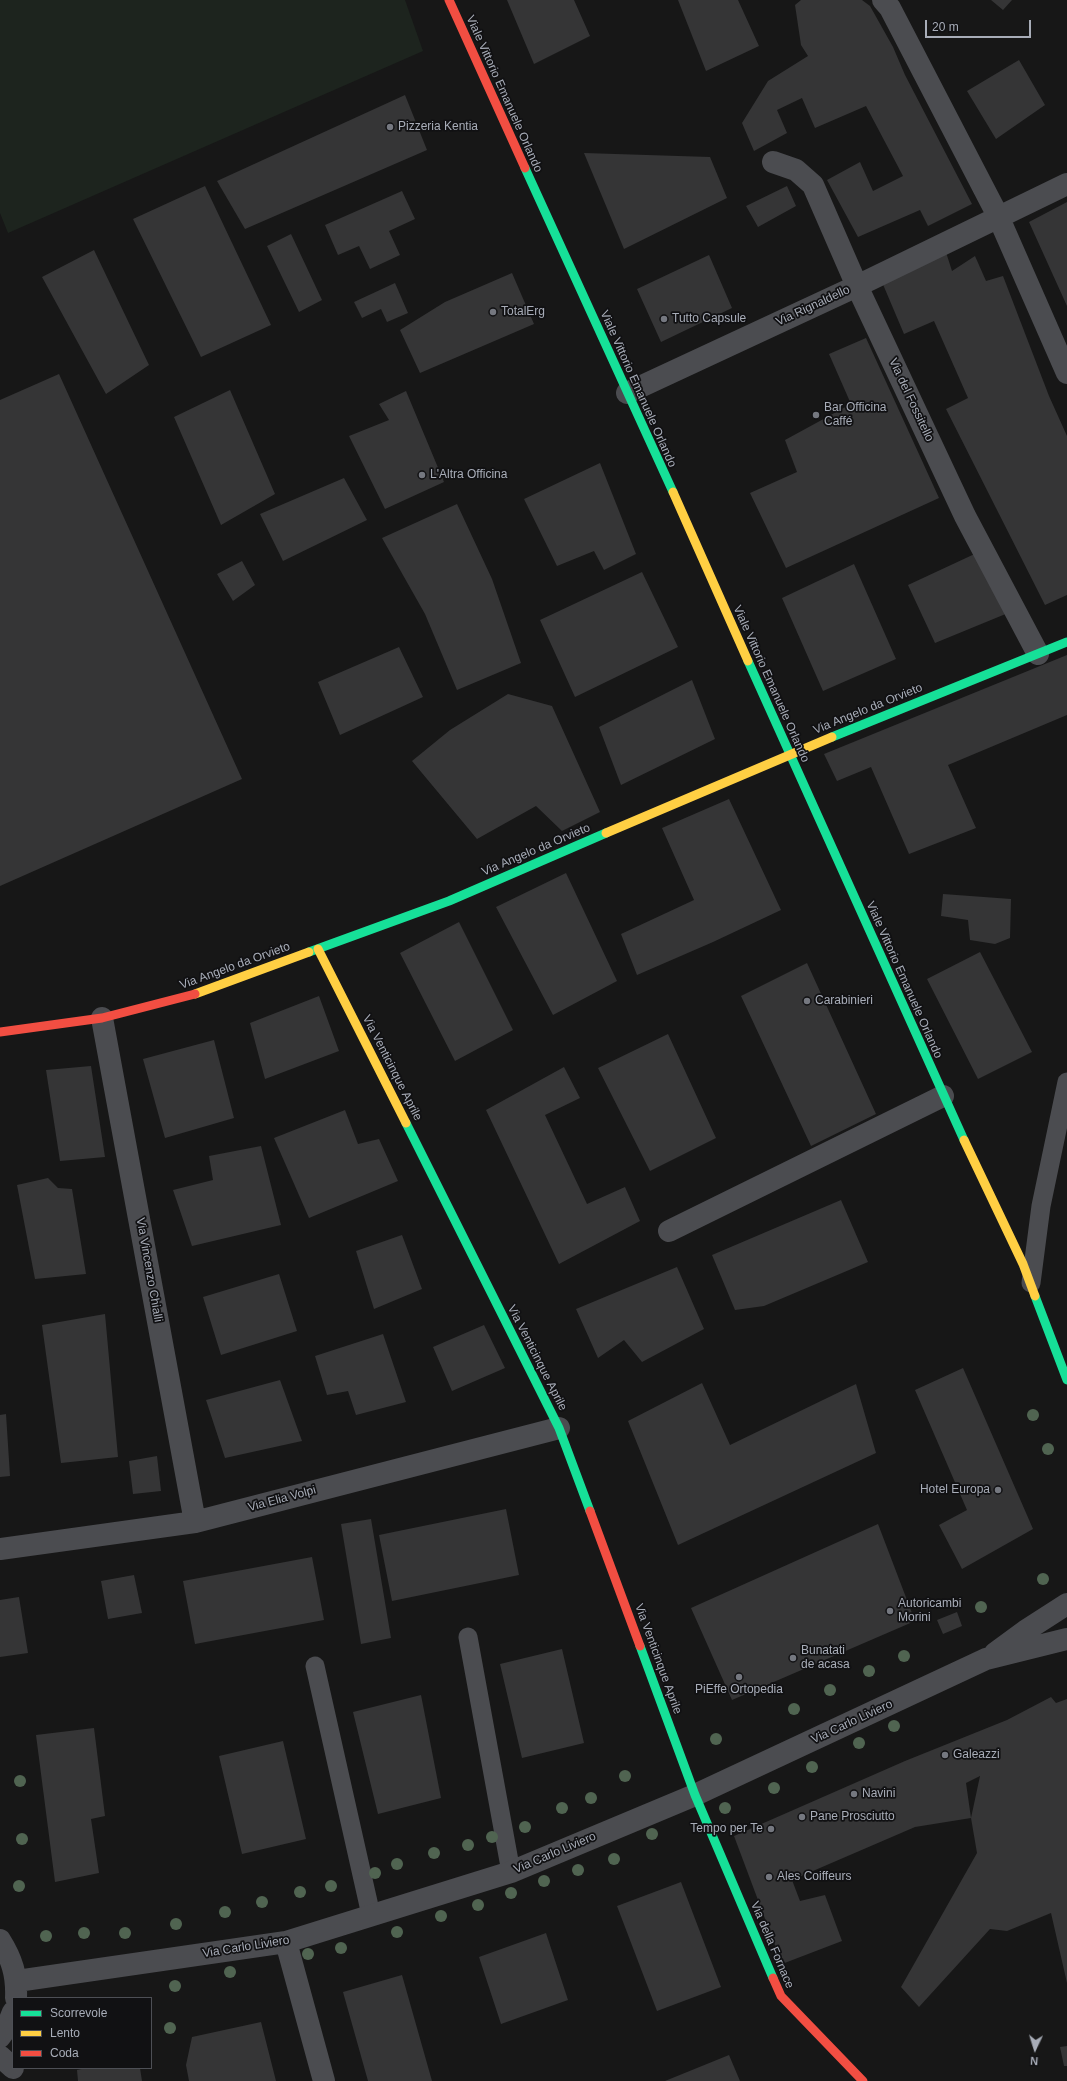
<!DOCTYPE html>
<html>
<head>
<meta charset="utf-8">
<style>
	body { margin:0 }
	#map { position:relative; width:1067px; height:2081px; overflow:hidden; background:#171717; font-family:Arial,sans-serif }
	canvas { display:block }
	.legend { position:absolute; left:12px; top:1997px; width:140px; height:72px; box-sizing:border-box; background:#111113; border:1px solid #4d4f55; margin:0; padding:5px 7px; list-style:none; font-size:12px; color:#a8adb8 }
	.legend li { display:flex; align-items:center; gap:8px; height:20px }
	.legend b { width:20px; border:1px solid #4d4f55 }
	.north { position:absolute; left:1015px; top:2029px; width:40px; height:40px; -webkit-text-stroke:3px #111113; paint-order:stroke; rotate:184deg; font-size:11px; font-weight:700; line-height:16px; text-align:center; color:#a8adb8 }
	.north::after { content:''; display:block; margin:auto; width:14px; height:18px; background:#a8adb8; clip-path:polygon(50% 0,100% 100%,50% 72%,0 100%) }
	.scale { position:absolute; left:925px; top:20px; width:106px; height:18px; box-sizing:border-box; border:2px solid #a8adb8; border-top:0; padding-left:5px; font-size:12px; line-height:14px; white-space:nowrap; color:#a8adb8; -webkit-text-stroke:3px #111113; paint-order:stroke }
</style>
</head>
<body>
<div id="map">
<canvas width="1067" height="2081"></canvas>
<ul class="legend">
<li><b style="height:5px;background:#16e098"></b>Scorrevole</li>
<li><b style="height:5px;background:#ffcf43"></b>Lento</li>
<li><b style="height:5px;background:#f24e42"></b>Coda</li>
</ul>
<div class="north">N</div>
<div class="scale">20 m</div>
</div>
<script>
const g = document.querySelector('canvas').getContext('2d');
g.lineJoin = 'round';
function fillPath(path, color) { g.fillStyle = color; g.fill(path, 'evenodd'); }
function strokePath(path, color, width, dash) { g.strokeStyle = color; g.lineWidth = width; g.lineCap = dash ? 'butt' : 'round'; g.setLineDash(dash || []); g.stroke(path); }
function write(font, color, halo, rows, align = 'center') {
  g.font = font + ' Arial,sans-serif'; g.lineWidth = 3.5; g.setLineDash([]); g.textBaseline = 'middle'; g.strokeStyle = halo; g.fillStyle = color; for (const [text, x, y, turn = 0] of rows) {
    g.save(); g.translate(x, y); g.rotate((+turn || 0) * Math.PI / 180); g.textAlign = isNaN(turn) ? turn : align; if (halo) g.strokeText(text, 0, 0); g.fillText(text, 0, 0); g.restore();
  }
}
const green = new Path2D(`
	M0,0H405L423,51L8,233L0,213Z`);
const building = new Path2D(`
	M507,0H574L590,36L534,64Z
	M678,0H738L759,46L706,71Z
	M801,0H862L870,6L893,47L905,75L972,204L928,226L920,210L858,237L827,180L860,162L873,191L903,176L866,106L815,128L802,98L777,110L787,133L754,151L742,123L768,81L808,56L801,45L795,5Z
	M991,0H1012L1003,10Z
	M1019,60L1045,105L996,139L967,91Z
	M405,95L427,150L245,229L217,181Z
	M584,153L710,157L727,198L624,249Z
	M205,186L271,325L201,357L133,219Z
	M787,186L796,206L758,227L746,206Z
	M402,191L415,219L389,231L400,255L370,269L359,246L338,255L325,225Z
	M1067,202V306L1029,222Z
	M291,234L322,300L299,312L267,246Z
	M943,243L952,271L975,256L986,281L1003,276L1049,396L1067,436V595L1045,605L946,409L968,398L934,321L904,334L879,275Z
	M94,250L149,365L106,394L42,277Z
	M709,255L732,308L661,342L637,289Z
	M512,273L534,324L420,373L400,330L445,302Z
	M395,283L408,313L387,322L381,309L362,318L354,302Z
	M866,338L939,498L786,568L750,493L797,472L785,440L851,404L829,354Z
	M59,374L242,779L0,886V400Z
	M230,390L275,494L221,525L174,417Z
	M406,391L444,482L385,509L349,436L389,420L379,404Z
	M600,463L636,554L604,570L594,551L557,566L524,499Z
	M344,478L367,520L283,561L260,514Z
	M457,504L492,579L521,663L457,690L425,614L382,538Z
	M981,551L1008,613L935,643L908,585Z
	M242,561L255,585L233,601L217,574Z
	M854,564L896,659L823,691L782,598Z
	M642,572L678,647L575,697L540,620Z
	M399,647L423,697L340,735L318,682Z
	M1067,655V715L948,765L976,828L909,854L871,767L837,781L824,754Z
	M692,680L715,739L621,785L599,727Z
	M508,694L552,706L600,812L562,831L536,806L477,839L412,761L450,730Z
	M729,799L781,910L713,942L637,975L621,934L694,900L662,828Z
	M566,873L617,981L553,1015L496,907Z
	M943,894L1011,899L1010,938L995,944L970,940L968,920L941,916Z
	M459,922L513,1030L455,1061L400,953Z
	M980,952L1032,1052L978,1079L927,979Z
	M807,963L876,1114L811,1146L741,996Z
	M319,996L339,1051L265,1079L250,1023Z
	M668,1034L716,1138L650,1171L598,1068Z
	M214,1040L234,1118L165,1138L143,1059Z
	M91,1066L105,1157L60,1161L46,1070Z
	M564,1067L580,1098L545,1115L587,1204L625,1187L640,1221L559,1264L486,1110Z
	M345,1110L358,1144L379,1139L398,1181L309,1218L274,1138Z
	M261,1146L281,1225L192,1246L173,1190L213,1180L209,1156Z
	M48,1178L58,1188L72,1189L86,1274L35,1279L17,1185Z
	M841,1200L868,1262L764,1306L735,1310L712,1255Z
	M402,1235L422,1289L374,1309L356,1251Z
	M677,1267L704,1329L642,1362L624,1340L598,1358L576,1309Z
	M279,1274L297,1331L221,1355L203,1297Z
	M105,1314L118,1457L61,1463L42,1325Z
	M484,1325L505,1368L452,1391L433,1347Z
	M383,1334L406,1402L356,1415L348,1391L327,1395L315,1356Z
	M963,1368L1033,1529L962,1569L939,1525L967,1510L915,1390Z
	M280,1380L302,1441L225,1458L206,1400Z
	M702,1383L730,1445L856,1384L876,1453L678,1545L628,1421Z
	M6,1414L10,1476L0,1477V1415Z
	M157,1456L161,1491L133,1494L129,1461Z
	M506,1509L519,1575L392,1601L379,1535Z
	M371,1519L391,1638L361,1644L341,1524Z
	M878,1524L915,1621L732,1700L691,1608Z
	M312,1557L324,1620L195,1644L183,1581Z
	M134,1575L142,1613L108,1619L101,1581Z
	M19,1597L28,1653L0,1657V1600Z
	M957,1612L962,1626L943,1634L937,1620Z
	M562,1649L584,1743L522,1758L500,1664Z
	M421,1695L441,1798L378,1814L353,1712Z
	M1051,1697L1056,1703L1067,1699V1983L1051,1913L1007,1931L990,1929L919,2007L901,1987L977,1853L971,1818L980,1776L966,1783L971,1818L915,1827L792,1880L800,1901L825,1895L842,1941L782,1964L734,1836L905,1761L1007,1720Z
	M94,1728L105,1816L91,1819L99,1873L55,1882L36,1735Z
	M283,1741L306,1839L242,1854L219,1756Z
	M681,1882L721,1987L657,2011L617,1906Z
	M546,1933L568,2000L501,2024L479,1957Z
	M402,1975L432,2081H368L343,1992Z
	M261,2022L276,2081H189L186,2065L192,2037Z
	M1067,2046V2066H1064L1060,2047Z
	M729,2055L740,2081H665Z
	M86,2068H140L142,2081H78L77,2070Z`);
const lane = new Path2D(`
	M1031,1283L1041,1206L1067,1082
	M468,1637L511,1872
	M315,1666L371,1915`);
const street = new Path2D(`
	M883,0L890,8L998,216L1067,373
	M773,162L796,170L813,185L857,286L965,516L1038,654
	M627,393L857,286L1067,184
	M102,1018L195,1522
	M669,1231L943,1096
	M0,1549L195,1522L559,1428
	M995,1653L1025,1631L1067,1604
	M0,1940C12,1959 17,1975 16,1998
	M286,1942L324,2081
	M17,1981L286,1942L511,1872L695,1795L986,1659L1067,1639
	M0,2037L6,2029L13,2012
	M0,2056L13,2068`);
const fast = new Path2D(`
	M525,168L673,492
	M748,661L964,1140
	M832,737L1067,642
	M309,952L449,901L606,833
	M406,1123L559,1428L590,1511
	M1035,1296L1067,1380
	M640,1646L695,1795L773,1978`);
const slow = new Path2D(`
	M673,492L748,661
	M606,833L832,737
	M318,949L406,1123
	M195,994L309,952
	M964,1140L1023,1264L1035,1296`);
const jam = new Path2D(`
	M449,0L525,168
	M0,1032L102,1018L195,994
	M590,1511L640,1646
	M773,1978L781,1996L863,2081`);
const trees = [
	[1033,1415],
	[1048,1449],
	[1043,1579],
	[981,1607],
	[904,1656],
	[869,1671],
	[830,1690],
	[794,1709],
	[894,1726],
	[716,1739],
	[859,1743],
	[812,1767],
	[625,1776],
	[20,1781],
	[774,1788],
	[591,1798],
	[562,1808],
	[725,1808],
	[525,1827],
	[652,1834],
	[492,1837],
	[22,1839],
	[468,1845],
	[434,1853],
	[614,1859],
	[397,1864],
	[578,1870],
	[375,1873],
	[544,1881],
	[19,1886],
	[331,1886],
	[300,1892],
	[511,1893],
	[262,1902],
	[478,1905],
	[225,1912],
	[441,1916],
	[176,1924],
	[397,1932],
	[84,1933],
	[125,1933],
	[46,1936],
	[341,1948],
	[308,1954],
	[230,1972],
	[175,1986],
	[170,2028]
];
const markers = [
	[390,127,4,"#757880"],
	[493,312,4,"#757880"],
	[664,319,4,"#757880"],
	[816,415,4,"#757880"],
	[422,475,4,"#757880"],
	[807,1001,4,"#757880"],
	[998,1490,4,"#757880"],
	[890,1611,4,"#757880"],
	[793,1658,4,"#757880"],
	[739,1677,4,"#757880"],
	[945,1755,4,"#757880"],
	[854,1794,4,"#757880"],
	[802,1817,4,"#757880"],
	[771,1829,4,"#757880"],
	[769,1877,4,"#757880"]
];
const streetNames = [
	["Viale Vittorio Emanuele Orlando",504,94,66],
	["Via Rignaldello",813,306,-25],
	["Viale Vittorio Emanuele Orlando",638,389,66],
	["Via del Fossitello",911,400,65],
	["Viale Vittorio Emanuele Orlando",771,684,66],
	["Via Angelo da Orvieto",868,709,-22],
	["Via Angelo da Orvieto",536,850,-23],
	["Via Angelo da Orvieto",235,966,-20],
	["Viale Vittorio Emanuele Orlando",904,980,66],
	["Via Venticinque Aprile",392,1068,63],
	["Via Vincenzo Chialli",149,1270,80],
	["Via Venticinque Aprile",537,1358,63],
	["Via Elia Volpi",282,1499,-15],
	["Via Venticinque Aprile",658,1659,70],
	["Via Carlo Liviero",852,1722,-25],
	["Via Carlo Liviero",555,1853,-23],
	["Via della Fornace",772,1945,67],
	["Via Carlo Liviero",246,1947,-9]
];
const poiNames = [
	["Pizzeria Kentia",398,127],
	["TotalErg",501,312],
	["Tutto Capsule",672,319],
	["Bar Officina",824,408],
	["Caffé",824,422],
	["L'Altra Officina",430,475],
	["Carabinieri",815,1001],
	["Hotel Europa",990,1490,"right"],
	["Autoricambi",898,1604],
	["Morini",898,1618],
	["Bunatati",801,1651],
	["de acasa",801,1665],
	["PiEffe Ortopedia",739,1690,"center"],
	["Galeazzi",953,1755],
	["Navini",862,1794],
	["Pane Prosciutto",810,1817],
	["Tempo per Te",763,1829,"right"],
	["Ales Coiffeurs",777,1877]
];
fillPath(green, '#1d241e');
fillPath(building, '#353536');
strokePath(lane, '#4b4c50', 19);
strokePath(street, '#4b4c50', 22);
strokePath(fast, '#16e098', 9);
strokePath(slow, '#ffcf43', 9);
strokePath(jam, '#f24e42', 9);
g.fillStyle = '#506451';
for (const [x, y] of trees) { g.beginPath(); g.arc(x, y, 6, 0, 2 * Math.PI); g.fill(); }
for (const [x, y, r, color] of markers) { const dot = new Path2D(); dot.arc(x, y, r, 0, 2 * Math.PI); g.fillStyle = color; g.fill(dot); strokePath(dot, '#111113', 1.5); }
write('12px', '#a8adb8', '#111113', streetNames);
write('12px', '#a8adb8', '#111113', poiNames, 'left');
</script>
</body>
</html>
